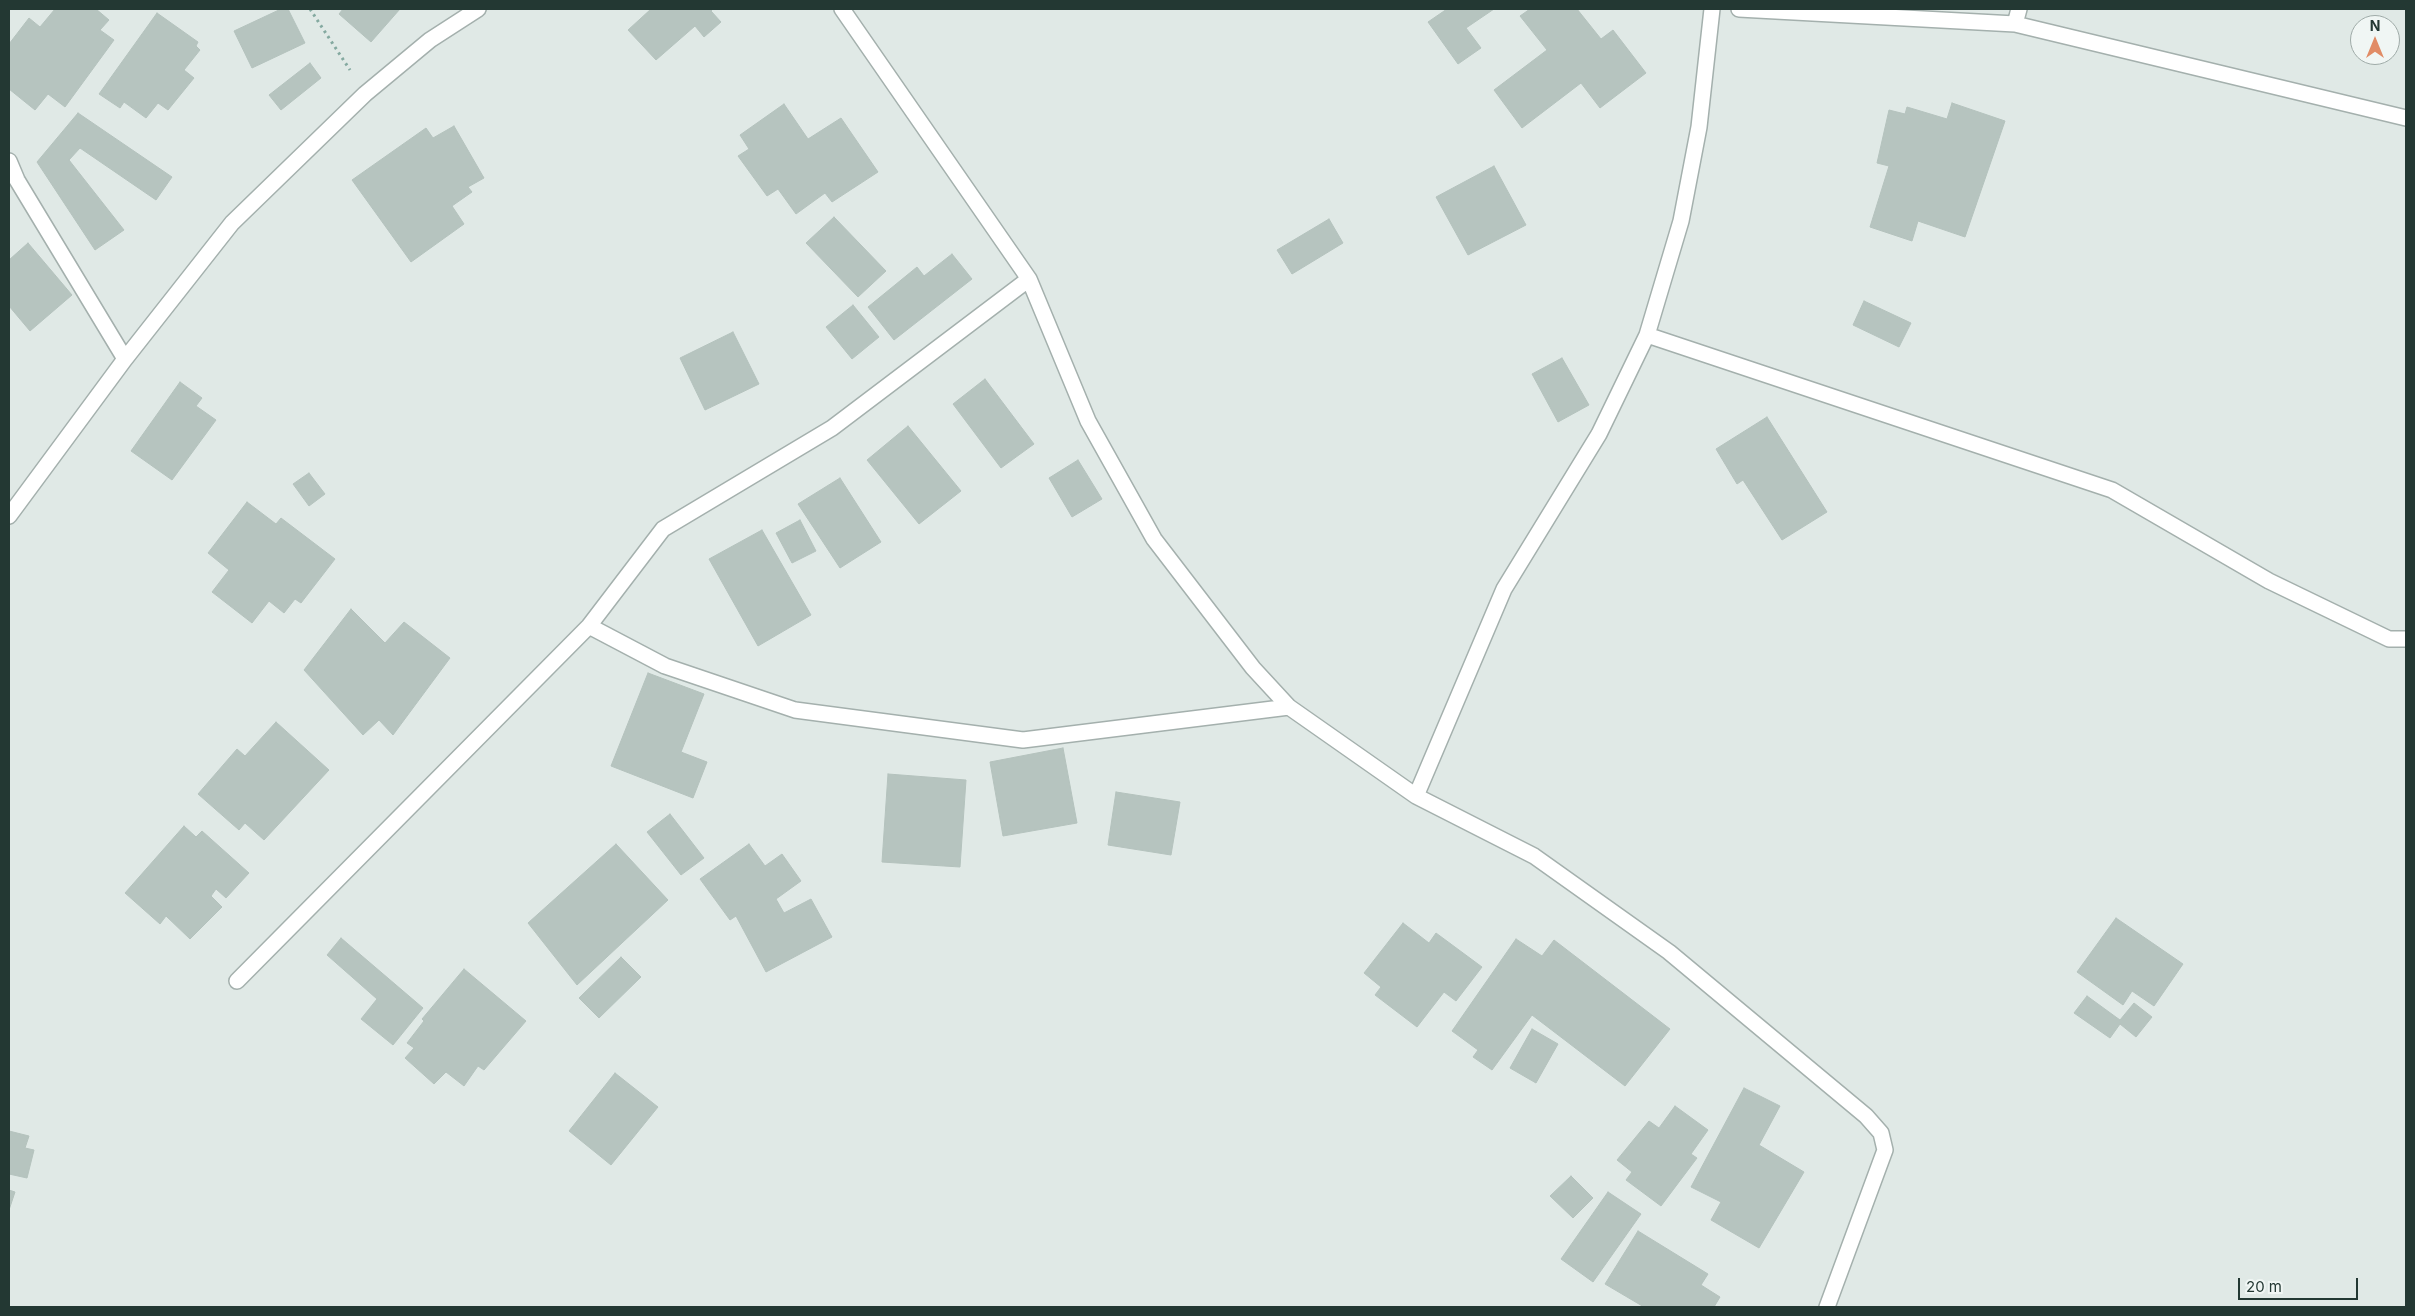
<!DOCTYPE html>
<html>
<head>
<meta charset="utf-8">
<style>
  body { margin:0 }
  #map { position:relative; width:2415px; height:1316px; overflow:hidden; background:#e0e9e6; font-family:Inter,sans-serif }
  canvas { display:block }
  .frame { position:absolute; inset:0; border:10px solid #233833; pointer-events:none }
  .north { position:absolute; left:2350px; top:15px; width:50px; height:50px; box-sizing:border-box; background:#f0f6f4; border:1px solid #9eaaa7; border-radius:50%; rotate:0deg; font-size:14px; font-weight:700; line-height:20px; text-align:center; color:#233833 }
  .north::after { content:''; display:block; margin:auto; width:18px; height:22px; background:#e18c66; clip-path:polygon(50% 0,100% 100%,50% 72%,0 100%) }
  .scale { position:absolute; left:2238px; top:1278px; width:120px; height:22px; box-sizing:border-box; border:2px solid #233833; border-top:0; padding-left:6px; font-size:15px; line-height:18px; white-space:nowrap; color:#233833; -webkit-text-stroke:4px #f0f6f4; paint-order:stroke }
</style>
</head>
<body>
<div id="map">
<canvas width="2415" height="1316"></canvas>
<div class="frame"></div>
<div class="north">N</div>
<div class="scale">20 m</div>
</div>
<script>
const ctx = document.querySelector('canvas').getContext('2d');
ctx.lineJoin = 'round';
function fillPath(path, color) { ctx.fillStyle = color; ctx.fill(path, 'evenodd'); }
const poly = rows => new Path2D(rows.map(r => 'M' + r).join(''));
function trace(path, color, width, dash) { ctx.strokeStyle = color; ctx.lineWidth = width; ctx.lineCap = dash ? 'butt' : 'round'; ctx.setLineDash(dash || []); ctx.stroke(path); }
const building = poly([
  [55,9,96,9,109,20,100,30,114,40,65,107,48,94,35,110,9,89,9,44,29,18,40,27,55,9],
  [281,9,288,9,305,43,252,68,234,31,281,9],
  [343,9,400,9,371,42,339,14,343,9],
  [651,9,713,9,711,11,721,22,704,37,695,26,656,60,628,30,651,9],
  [1447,9,1494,9,1466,28,1481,48,1458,64,1428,22,1447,9],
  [1530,9,1577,9,1601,39,1613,30,1646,73,1600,108,1581,83,1522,128,1494,90,1547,50,1520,16,1530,9],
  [157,13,198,42,196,46,200,50,184,70,194,78,168,110,158,103,146,118,124,102,120,108,99,94,157,13],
  [310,63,321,78,281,110,269,95,310,63],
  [1952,103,2005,121,1965,237,1918,221,1912,241,1870,227,1889,166,1877,163,1889,110,1905,114,1907,107,1947,119,1952,103],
  [784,104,808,139,841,118,878,172,832,202,825,193,796,214,778,189,767,196,738,156,749,149,740,135,784,104],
  [78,113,172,177,156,200,80,148,69,160,124,230,95,250,37,162,78,113],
  [454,126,484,178,468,187,472,192,452,206,464,224,411,262,352,180,426,128,433,138,454,126],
  [1494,166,1526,225,1468,255,1436,197,1494,166],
  [834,217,886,271,858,297,806,243,834,217],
  [1329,219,1343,243,1292,274,1277,250,1329,219],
  [28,243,72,295,30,331,9,306,9,260,28,243],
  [952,254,972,279,894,340,868,307,917,267,924,276,952,254],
  [1864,301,1911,323,1899,347,1853,325,1864,301],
  [853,305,879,337,852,359,826,327,853,305],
  [733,332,759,384,705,410,680,358,733,332],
  [1562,358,1589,405,1558,422,1532,374,1562,358],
  [985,379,1034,444,1001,468,953,404,985,379],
  [180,382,202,398,196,406,216,420,172,480,131,451,180,382],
  [1767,417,1827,512,1782,540,1743,480,1737,484,1716,449,1767,417],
  [908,426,961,491,919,524,867,460,908,426],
  [1078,460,1102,499,1072,517,1049,478,1078,460],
  [309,473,325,494,309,506,293,484,309,473],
  [840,478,881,542,840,568,798,504,840,478],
  [247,502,276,524,281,518,335,559,301,603,295,599,284,613,269,601,252,623,212,592,229,570,208,553,247,502],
  [800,520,816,551,792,563,776,533,800,520],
  [762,530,811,615,758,646,709,559,762,530],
  [351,609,385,643,404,622,450,658,393,735,379,720,363,735,304,670,351,609],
  [648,673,704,694,681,752,707,762,693,798,611,766,648,673],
  [276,722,329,770,264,840,245,823,239,830,198,794,237,749,245,756,276,722],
  [1063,748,1077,823,1003,836,990,762,1063,748],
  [888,774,966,780,960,867,882,862,888,774],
  [1116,792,1180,802,1171,855,1108,845,1116,792],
  [670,814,704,858,681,875,647,832,670,814],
  [184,826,196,837,202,831,249,873,226,898,216,889,211,896,222,907,190,939,166,916,160,924,125,893,184,826],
  [616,844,668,900,577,985,528,923,616,844],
  [749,844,765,866,782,854,801,881,776,899,784,913,811,899,832,937,766,972,736,916,730,920,700,879,749,844],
  [2116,918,2183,964,2154,1006,2132,991,2123,1005,2077,972,2116,918],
  [1403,923,1429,943,1436,933,1482,967,1456,1001,1444,992,1417,1027,1375,995,1381,987,1364,973,1403,923],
  [341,938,423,1008,393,1045,361,1019,377,999,327,955,341,938],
  [1516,939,1542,956,1554,940,1670,1029,1625,1086,1532,1015,1492,1070,1473,1057,1478,1050,1452,1031,1516,939],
  [621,957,641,977,599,1018,579,998,621,957],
  [464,969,526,1021,484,1070,478,1066,464,1086,446,1072,434,1084,405,1058,414,1048,407,1043,424,1021,422,1019,464,969],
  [2087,996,2120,1020,2134,1003,2152,1017,2136,1037,2120,1024,2110,1038,2074,1013,2087,996],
  [1532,1029,1558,1044,1536,1083,1510,1068,1532,1029],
  [615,1073,658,1107,611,1165,569,1131,615,1073],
  [1744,1088,1780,1106,1759,1145,1804,1172,1759,1248,1711,1220,1721,1202,1691,1187,1744,1088],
  [1675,1106,1708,1130,1691,1154,1697,1158,1661,1206,1626,1180,1632,1172,1617,1160,1649,1121,1659,1128,1675,1106],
  [9,1131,29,1136,25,1148,34,1150,27,1178,9,1174,9,1131],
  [1571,1176,1593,1198,1573,1218,1550,1196,1571,1176],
  [9,1190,15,1192,9,1210,9,1190],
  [1608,1192,1641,1214,1593,1282,1561,1259,1608,1192],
  [1638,1231,1708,1274,1701,1285,1720,1297,1714,1307,1644,1307,1605,1284,1638,1231]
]);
const path = poly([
  [310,9,350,70]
]);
const minor = poly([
  [842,9,1029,279,1088,421,1154,539,1253,668,1289,707,1416,796,1534,856,1669,952,1866,1116,1881,1133,1885,1150,1827,1307],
  [1739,9,2015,24],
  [2019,9,2015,24,2406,118],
  [9,161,17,180,125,359],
  [1647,335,2112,490,2269,581,2389,639,2406,639],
  [9,516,125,359,232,223,365,94,430,40,478,9],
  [589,626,665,666,795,710,1023,740,1289,707],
  [1416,796,1504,589,1599,434,1647,335,1681,221,1699,127,1712,9],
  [237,981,589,626,663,529,832,428,1029,279]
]);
fillPath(building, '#b6c4bf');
trace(building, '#b4c2bd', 1);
trace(minor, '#a4b0ad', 18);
trace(path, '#84a9a0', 3, [2.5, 4]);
trace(minor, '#fff', 15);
</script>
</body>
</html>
